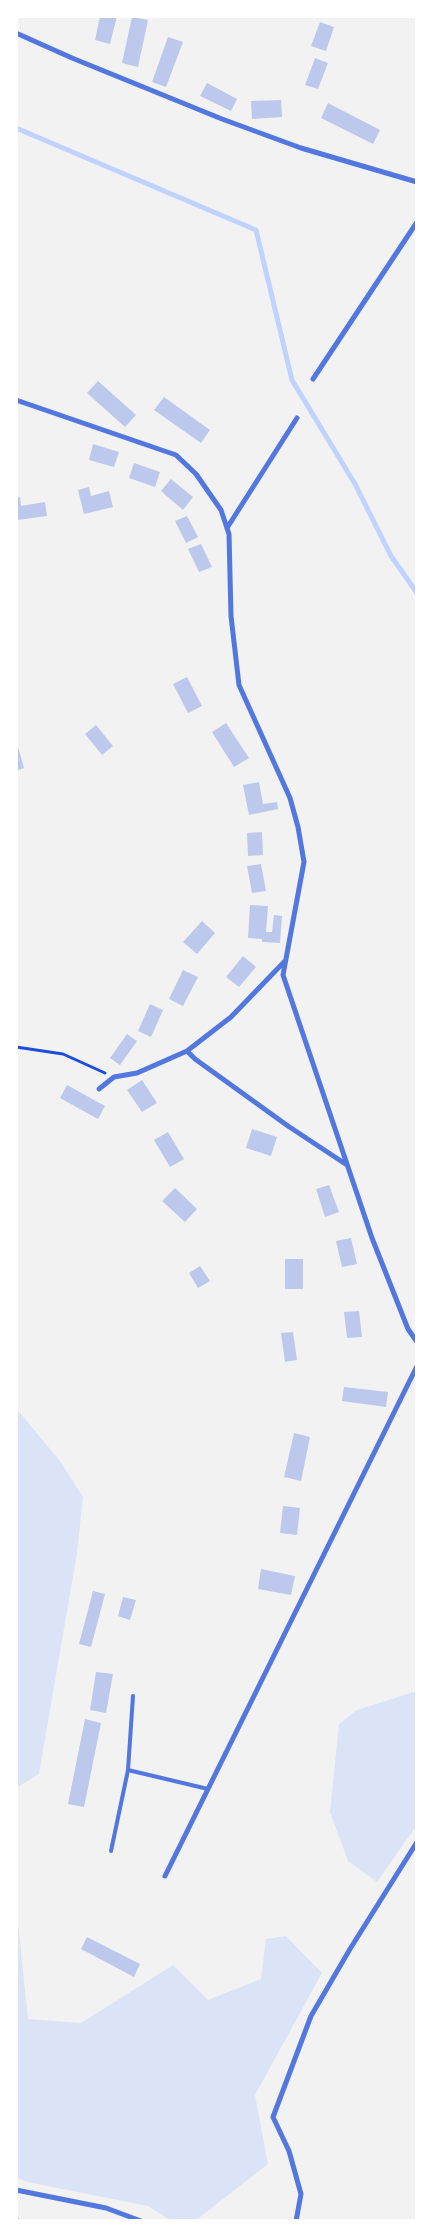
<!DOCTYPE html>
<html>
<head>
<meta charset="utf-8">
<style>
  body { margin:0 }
  #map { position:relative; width:433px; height:2237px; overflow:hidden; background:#f2f2f2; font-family:"Fira Sans",sans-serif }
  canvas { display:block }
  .frame { position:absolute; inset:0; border:18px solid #fff; pointer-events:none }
</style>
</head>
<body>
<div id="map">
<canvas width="433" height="2237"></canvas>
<div class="frame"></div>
</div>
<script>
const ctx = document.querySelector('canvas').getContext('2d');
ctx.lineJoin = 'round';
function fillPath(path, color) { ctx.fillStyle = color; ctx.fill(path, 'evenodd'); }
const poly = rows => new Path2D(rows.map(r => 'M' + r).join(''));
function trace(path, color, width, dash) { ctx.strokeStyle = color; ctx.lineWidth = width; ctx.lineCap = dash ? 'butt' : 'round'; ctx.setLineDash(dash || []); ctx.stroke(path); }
const green = poly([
  [16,1408,60,1461,83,1497,77,1553,39,1774,16,1788],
  [417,1691,417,1825,377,1882,348,1861,330,1812,339,1724,357,1710],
  [16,1904,28,2019,81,2023,173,1965,208,2000,261,1979,266,1939,286,1936,322,1973,255,2095,268,2164,195,2221,172,2221,148,2206,27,2182,16,2178]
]);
const stream = poly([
  [16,128,256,230,292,380,355,484,391,556,417,593]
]);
const building = poly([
  [100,16,117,16,110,44,95,40],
  [132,17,148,20,138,67,122,63],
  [320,22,334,27,326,51,311,46],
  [168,37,183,42,166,87,152,82],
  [315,58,328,63,318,89,305,85],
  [207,83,237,99,231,111,200,96],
  [281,100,282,117,252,119,251,101],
  [328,103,380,130,373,144,321,118],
  [98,381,136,415,125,427,87,393],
  [164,397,210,430,201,443,154,410],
  [93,444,119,452,114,467,89,460],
  [134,463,160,472,155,487,129,478],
  [171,479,193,497,183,510,161,491],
  [89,487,91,496,109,491,113,507,84,514,78,490],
  [20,497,21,506,45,502,47,516,17,520,16,498],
  [187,516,198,537,186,543,175,521],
  [201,544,212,567,199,572,188,549],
  [187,677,202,706,188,713,173,684],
  [226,723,249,758,234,767,212,732],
  [96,725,113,746,102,755,85,734],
  [18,747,24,768,16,771,16,748],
  [259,782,263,804,277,802,278,809,249,815,243,785],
  [262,832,263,855,248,856,247,833],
  [261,864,266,891,252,893,247,866],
  [250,905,268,906,266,932,272,932,274,915,282,916,280,943,262,942,262,939,248,938],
  [202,921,215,933,197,954,183,942],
  [243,956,256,967,239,987,226,977],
  [183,970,198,977,183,1006,169,999],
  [150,1004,163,1010,151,1037,138,1031],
  [127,1034,137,1041,120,1065,110,1058],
  [142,1080,157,1103,142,1112,127,1090],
  [67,1085,105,1106,98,1119,60,1098],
  [252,1129,277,1137,271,1156,246,1148],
  [168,1132,184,1159,170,1167,154,1140],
  [329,1185,339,1212,325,1217,316,1189],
  [175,1188,197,1209,185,1222,162,1201],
  [351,1238,357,1264,342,1267,336,1241],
  [285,1259,303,1259,303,1289,285,1289],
  [200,1266,210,1281,198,1288,189,1273],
  [359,1311,362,1337,347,1338,344,1312],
  [293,1332,297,1360,285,1362,281,1333],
  [344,1387,388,1392,386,1407,342,1401],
  [294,1433,310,1437,301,1481,284,1477],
  [283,1506,300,1508,297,1535,280,1533],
  [261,1569,295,1576,291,1595,258,1589],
  [93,1591,105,1594,91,1647,79,1644],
  [123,1597,136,1600,130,1620,118,1616],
  [96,1672,113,1674,106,1713,90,1710],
  [85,1719,101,1723,84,1807,68,1804],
  [87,1937,140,1964,134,1977,81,1949]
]);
const path = poly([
  [16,1047,63,1054,105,1073]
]);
const service = poly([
  [128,1770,133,1696],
  [111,1851,128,1770,208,1789]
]);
const minor = poly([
  [16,33,72,58,222,119,301,148,417,182],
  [313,379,417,222],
  [16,400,176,455,196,474,221,510,229,534,231,616,239,685,290,798,298,827,304,862,283,975,372,1238,408,1329,417,1342],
  [227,528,297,418],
  [187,1051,195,1059,288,1126,347,1165],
  [99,1089,114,1077,137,1073,187,1051,231,1017,285,961],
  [165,1876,417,1366],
  [16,2190,106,2208,141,2221],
  [16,2219,17,2221],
  [296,2221,301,2194,289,2151,273,2117,311,2016,350,1949,417,1842]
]);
fillPath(green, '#dbe4f7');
trace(stream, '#bfd3fe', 5);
fillPath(building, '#bdc9ec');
trace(path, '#1d4ed8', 3);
trace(service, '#5277de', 4);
trace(minor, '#5277de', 5);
</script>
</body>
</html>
